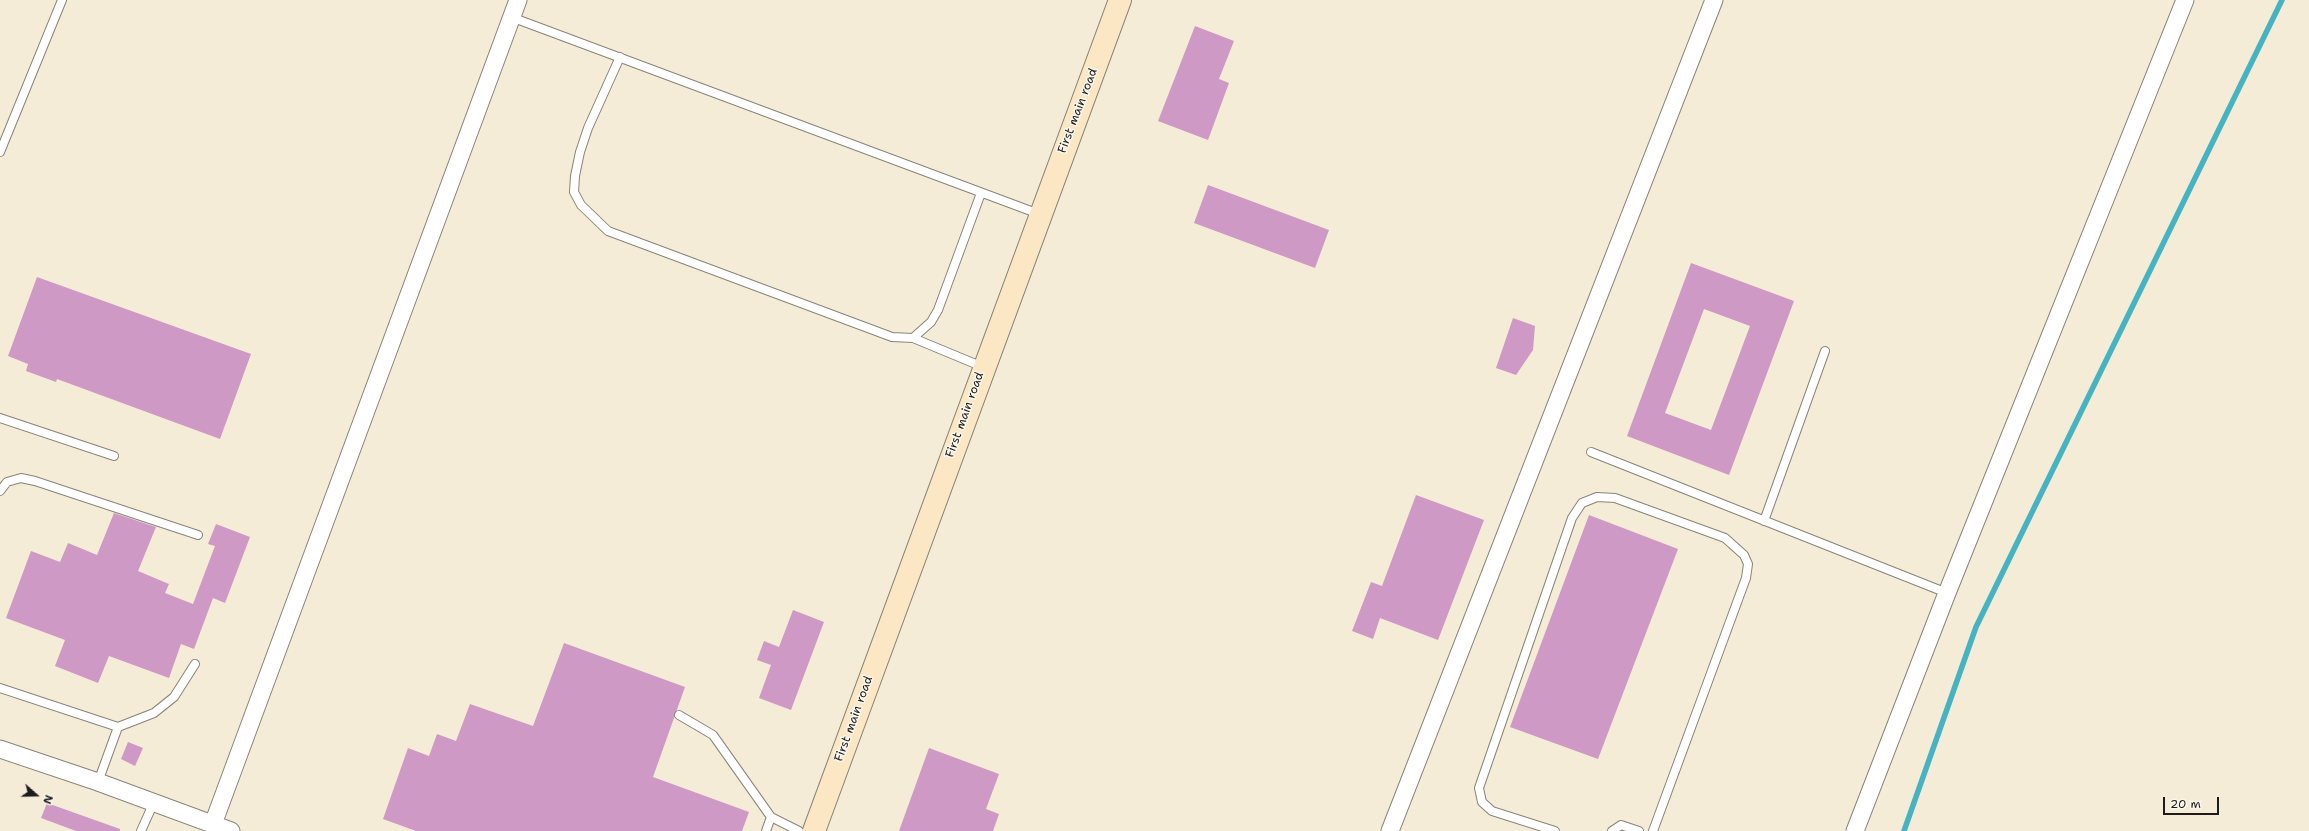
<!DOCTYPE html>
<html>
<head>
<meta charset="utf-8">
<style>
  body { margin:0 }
  #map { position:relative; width:2309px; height:831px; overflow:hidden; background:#f4ecd6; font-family:"Shantell Sans",sans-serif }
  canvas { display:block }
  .north { position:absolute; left:16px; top:775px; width:40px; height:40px; -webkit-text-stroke:3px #fbf7ec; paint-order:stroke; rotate:110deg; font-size:11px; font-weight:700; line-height:16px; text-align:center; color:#1c1c1c }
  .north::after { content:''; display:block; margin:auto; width:14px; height:18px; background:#1c1c1c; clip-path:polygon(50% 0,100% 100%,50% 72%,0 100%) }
  .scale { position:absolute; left:2163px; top:797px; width:56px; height:18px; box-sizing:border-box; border:2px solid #1c1c1c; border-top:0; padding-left:5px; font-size:12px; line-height:14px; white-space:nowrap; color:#1c1c1c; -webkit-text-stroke:3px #fbf7ec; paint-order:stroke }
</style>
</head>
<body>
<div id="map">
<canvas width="2309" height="831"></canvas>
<div class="north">N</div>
<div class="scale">20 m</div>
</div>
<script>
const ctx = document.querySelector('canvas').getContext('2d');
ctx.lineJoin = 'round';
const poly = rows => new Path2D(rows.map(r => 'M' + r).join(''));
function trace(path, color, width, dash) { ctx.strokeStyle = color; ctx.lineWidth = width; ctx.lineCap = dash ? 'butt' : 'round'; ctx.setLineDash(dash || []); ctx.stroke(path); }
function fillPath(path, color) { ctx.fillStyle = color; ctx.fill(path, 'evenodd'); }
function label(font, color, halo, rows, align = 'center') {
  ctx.font = font + ' "Shantell Sans",sans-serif'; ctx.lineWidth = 3; ctx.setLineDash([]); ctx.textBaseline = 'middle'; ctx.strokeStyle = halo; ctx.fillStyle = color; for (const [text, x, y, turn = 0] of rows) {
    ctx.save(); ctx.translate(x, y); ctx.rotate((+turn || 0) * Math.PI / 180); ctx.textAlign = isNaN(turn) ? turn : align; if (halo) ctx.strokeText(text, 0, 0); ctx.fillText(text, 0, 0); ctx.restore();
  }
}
const stream = poly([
  [1904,831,1976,627,2282,0]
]);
const building = poly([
  [1195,26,1234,41,1219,79,1229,83,1208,140,1158,121],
  [1208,185,1329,230,1315,268,1194,223],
  [1691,263,1794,301,1729,475,1627,436],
  [1704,309,1750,326,1711,430,1665,413],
  [37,277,251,354,220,439,57,379,56,382,26,371,28,364,8,356],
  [1513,318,1535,326,1533,350,1516,375,1496,368],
  [1416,495,1484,520,1438,640,1380,618,1373,639,1352,631,1371,582,1382,586],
  [114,513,156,527,138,571,169,584,165,593,193,604,215,546,208,544,216,524,250,537,225,603,213,598,194,649,181,644,169,678,109,656,98,683,55,666,65,640,6,618,31,551,60,562,68,543,97,555],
  [1589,515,1678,549,1598,759,1510,727],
  [793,610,824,622,791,710,759,698,771,665,757,660,764,641,779,647],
  [564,643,685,687,653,777,749,812,742,831,416,831,383,819,408,748,429,756,437,734,456,741,470,704,533,726],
  [128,742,143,748,135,766,121,759],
  [929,748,999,774,986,809,999,814,993,831,899,831],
  [47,803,120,829,120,831,76,831,41,818]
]);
const lane = poly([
  [511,17,1039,214],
  [620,57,588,128,580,152,575,176,574,192,581,205,608,231,892,337,913,338,931,322,938,310,981,193],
  [0,152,62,0],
  [913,338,983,367],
  [0,418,114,456],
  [1591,452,1947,593],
  [0,491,7,482,21,478,35,481,198,535],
  [1764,521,1825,351],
  [0,688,118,727,98,782],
  [679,715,713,735,771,817,799,831],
  [118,727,154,713,174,697,195,664],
  [141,831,154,802],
  [766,831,771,817],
  [1555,831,1492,811,1482,802,1479,788,1572,518,1582,503,1597,497,1615,498,1725,538,1744,555,1748,564,1746,578,1653,831],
  [1612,831,1621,825,1639,831]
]);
const street = poly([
  [0,749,98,782,231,831],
  [213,824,518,0],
  [1390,831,1714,0],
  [1855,831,1947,593,2185,0]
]);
const secondary = poly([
  [814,831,1120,0]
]);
const streetNames = [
  ["First main road",1078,111,-69],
  ["First main road",965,415,-70],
  ["First main road",854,719,-70]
];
trace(stream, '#45b3c1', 5.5);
fillPath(building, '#ce99c5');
trace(lane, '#888479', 10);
trace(street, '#888479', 19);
trace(secondary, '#888479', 24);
trace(lane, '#fff', 8);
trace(street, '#fff', 17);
trace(secondary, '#fbe7c3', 22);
label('12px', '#1c1c1c', '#fbf7ec', streetNames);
</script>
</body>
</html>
